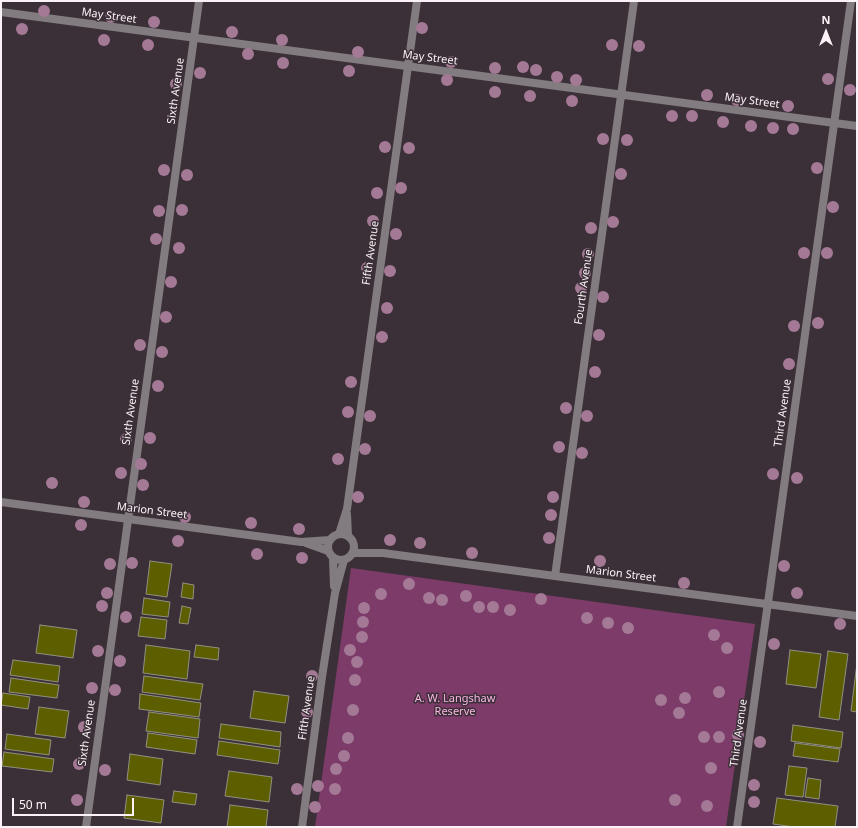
<!DOCTYPE html>
<html>
<head>
<meta charset="utf-8">
<style>
  body { margin:0 }
  #map { position:relative; width:858px; height:828px; overflow:hidden; background:#3c3038; font-family:"Noto Sans",sans-serif }
  canvas { display:block }
  .frame { position:absolute; inset:0; border:2px solid #fbf2f7; pointer-events:none }
  .north { position:absolute; left:806px; top:12px; width:40px; height:40px; -webkit-text-stroke:3px #3c3038; paint-order:stroke; rotate:0deg; font-size:11px; font-weight:700; line-height:16px; text-align:center; color:#fbf2f7 }
  .north::after { content:''; display:block; margin:auto; width:14px; height:18px; background:#fbf2f7; clip-path:polygon(50% 0,100% 100%,50% 72%,0 100%) }
  .scale { position:absolute; left:12px; top:798px; width:122px; height:18px; box-sizing:border-box; border:2px solid #fbf2f7; border-top:0; padding-left:5px; font-size:12px; line-height:14px; white-space:nowrap; color:#fbf2f7; -webkit-text-stroke:3px #3c3038; paint-order:stroke }
</style>
</head>
<body>
<div id="map">
<canvas width="858" height="828"></canvas>
<div class="frame"></div>
<div class="north">N</div>
<div class="scale">50 m</div>
</div>
<script>
const ctx = document.querySelector('canvas').getContext('2d');
ctx.lineJoin = 'round';
function fillPath(path, color) { ctx.fillStyle = color; ctx.fill(path, 'evenodd'); }
const poly = rows => new Path2D(rows.map(r => 'M' + r).join(''));
function trace(path, color, width, dash) { ctx.strokeStyle = color; ctx.lineWidth = width; ctx.lineCap = dash ? 'butt' : 'round'; ctx.setLineDash(dash || []); ctx.stroke(path); }
function label(font, color, halo, rows, align = 'center') {
  ctx.font = font + ' "Noto Sans",sans-serif'; ctx.lineWidth = 3; ctx.setLineDash([]); ctx.textBaseline = 'middle'; ctx.strokeStyle = halo; ctx.fillStyle = color; for (const [text, x, y, turn = 0] of rows) {
    ctx.save(); ctx.translate(x, y); ctx.rotate((+turn || 0) * Math.PI / 180); ctx.textAlign = isNaN(turn) ? turn : align; if (halo) ctx.strokeText(text, 0, 0); ctx.fillText(text, 0, 0); ctx.restore();
  }
}
const green = poly([
  [351,568,755,624,726,827,315,827]
]);
const building = poly([
  [150,561,172,564,167,597,146,594,150,561],
  [183,583,194,585,193,599,181,597,183,583],
  [144,598,170,602,168,617,142,614,144,598],
  [182,606,191,608,188,624,179,623,182,606],
  [141,617,167,620,165,639,138,636,141,617],
  [40,625,77,630,73,658,36,653,40,625],
  [146,645,190,651,187,679,143,673,146,645],
  [196,645,219,648,218,660,194,657,196,645],
  [790,650,821,654,816,688,786,684,790,650],
  [828,651,848,654,839,720,819,717,828,651],
  [13,660,60,666,58,682,10,675,13,660],
  [857,663,857,712,851,711,857,663],
  [144,676,203,684,200,700,142,692,144,676],
  [11,678,59,685,57,698,9,692,11,678],
  [254,691,289,696,285,723,250,718,254,691],
  [3,693,30,697,28,709,1,705,3,693],
  [140,694,201,703,199,717,139,709,140,694],
  [39,707,69,711,65,738,35,734,39,707],
  [149,712,200,719,198,738,146,731,149,712],
  [221,724,281,732,280,747,219,738,221,724],
  [793,725,843,732,841,748,791,741,793,725],
  [148,733,197,740,195,754,146,747,148,733],
  [7,734,51,740,49,755,5,749,7,734],
  [219,741,280,750,278,764,217,755,219,741],
  [795,743,840,749,838,762,793,756,795,743],
  [4,752,54,759,52,772,2,766,4,752],
  [130,754,163,759,160,785,127,780,130,754],
  [789,766,807,768,803,797,785,795,789,766],
  [229,771,272,777,269,802,225,796,229,771],
  [808,778,821,780,819,799,805,797,808,778],
  [174,791,197,794,195,805,172,802,174,791],
  [127,795,164,800,161,823,124,818,127,795],
  [777,798,838,806,835,827,794,827,773,824,777,798],
  [230,805,268,810,266,827,227,827,230,805]
]);
const minor = poly([
  [1,12,857,126],
  [1,502,301,542,330,540],
  [347,514,348,536],
  '328 547a13 13 0 1 1 26 0a13 13 0 1 1-26 0Z',
  [339,534,347,509,417,1],
  [306,543,328,551],
  [354,553,383,553,555,576,857,616],
  [333,558,334,586],
  [555,576,634,1],
  [86,827,199,1],
  [302,827,322,677,335,593,344,560],
  [737,827,851,1]
]);
const trees = [
  [44,11],
  [111,17],
  [154,22],
  [422,28],
  [22,29],
  [232,32],
  [104,40],
  [282,40],
  [148,45],
  [612,45],
  [639,46],
  [358,52],
  [248,54],
  [451,62],
  [283,63],
  [523,67],
  [495,68],
  [536,70],
  [349,71],
  [200,73],
  [557,77],
  [828,79],
  [447,80],
  [576,80],
  [176,84],
  [850,90],
  [495,92],
  [707,95],
  [530,96],
  [737,100],
  [572,101],
  [788,106],
  [672,116],
  [692,116],
  [723,122],
  [751,126],
  [773,128],
  [793,129],
  [603,139],
  [627,140],
  [385,147],
  [409,148],
  [817,168],
  [164,170],
  [621,174],
  [187,175],
  [401,188],
  [377,193],
  [833,207],
  [182,210],
  [159,211],
  [373,221],
  [613,222],
  [591,228],
  [396,234],
  [156,239],
  [179,248],
  [804,253],
  [827,253],
  [588,254],
  [367,268],
  [390,271],
  [585,273],
  [171,282],
  [581,288],
  [603,297],
  [387,308],
  [166,317],
  [818,323],
  [794,326],
  [599,335],
  [382,337],
  [140,345],
  [162,352],
  [789,364],
  [595,372],
  [351,382],
  [158,386],
  [566,408],
  [348,412],
  [370,416],
  [587,416],
  [150,438],
  [126,439],
  [559,447],
  [365,449],
  [582,453],
  [338,459],
  [141,464],
  [121,473],
  [773,474],
  [797,478],
  [52,483],
  [143,485],
  [358,497],
  [553,497],
  [84,502],
  [551,515],
  [185,517],
  [251,523],
  [81,525],
  [299,529],
  [549,538],
  [390,540],
  [178,541],
  [420,543],
  [472,553],
  [257,554],
  [302,558],
  [600,561],
  [132,563],
  [110,564],
  [784,566],
  [684,583],
  [409,584],
  [107,593],
  [797,593],
  [381,594],
  [466,596],
  [429,598],
  [541,599],
  [442,600],
  [102,606],
  [479,607],
  [493,607],
  [364,608],
  [510,610],
  [126,617],
  [587,618],
  [363,622],
  [608,623],
  [840,624],
  [628,628],
  [714,635],
  [362,637],
  [774,644],
  [727,648],
  [350,650],
  [98,651],
  [120,661],
  [357,662],
  [312,676],
  [355,680],
  [92,688],
  [115,690],
  [719,692],
  [685,698],
  [661,700],
  [353,710],
  [307,712],
  [679,713],
  [84,727],
  [738,735],
  [704,737],
  [719,737],
  [348,738],
  [760,742],
  [344,756],
  [79,764],
  [711,768],
  [336,769],
  [105,770],
  [754,785],
  [318,786],
  [297,789],
  [335,789],
  [77,800],
  [675,800],
  [754,802],
  [707,806],
  [315,807]
];
const streetNames = [
  ["May Street",109,16,8],
  ["May Street",430,58,7],
  ["Sixth Avenue",176,91,-82],
  ["May Street",752,101,8],
  ["Fifth Avenue",371,253,-82],
  ["Fourth Avenue",584,287,-82],
  ["Sixth Avenue",131,412,-82],
  ["Third Avenue",783,413,-82],
  ["Marion Street",152,511,7],
  ["Marion Street",621,574,7],
  ["Fifth Avenue",307,708,-82],
  ["Sixth Avenue",87,733,-82],
  ["Third Avenue",739,733,-82]
];
const parkNames = [
  ["A. W. Langshaw",455,699],
  ["Reserve",455,712]
];
fillPath(green, '#7d3b69');
fillPath(building, '#5d5e00');
trace(building, '#909181', 1);
trace(minor, '#827b7f', 8);
ctx.fillStyle = '#a37995';
for (const [x, y] of trees) { ctx.beginPath(); ctx.arc(x, y, 6, 0, 2 * Math.PI); ctx.fill(); }
label('11px', '#fbf2f7', '#3c3038', streetNames);
label('11px', '#f8b5e1', '#3c3038', parkNames);
</script>
</body>
</html>
